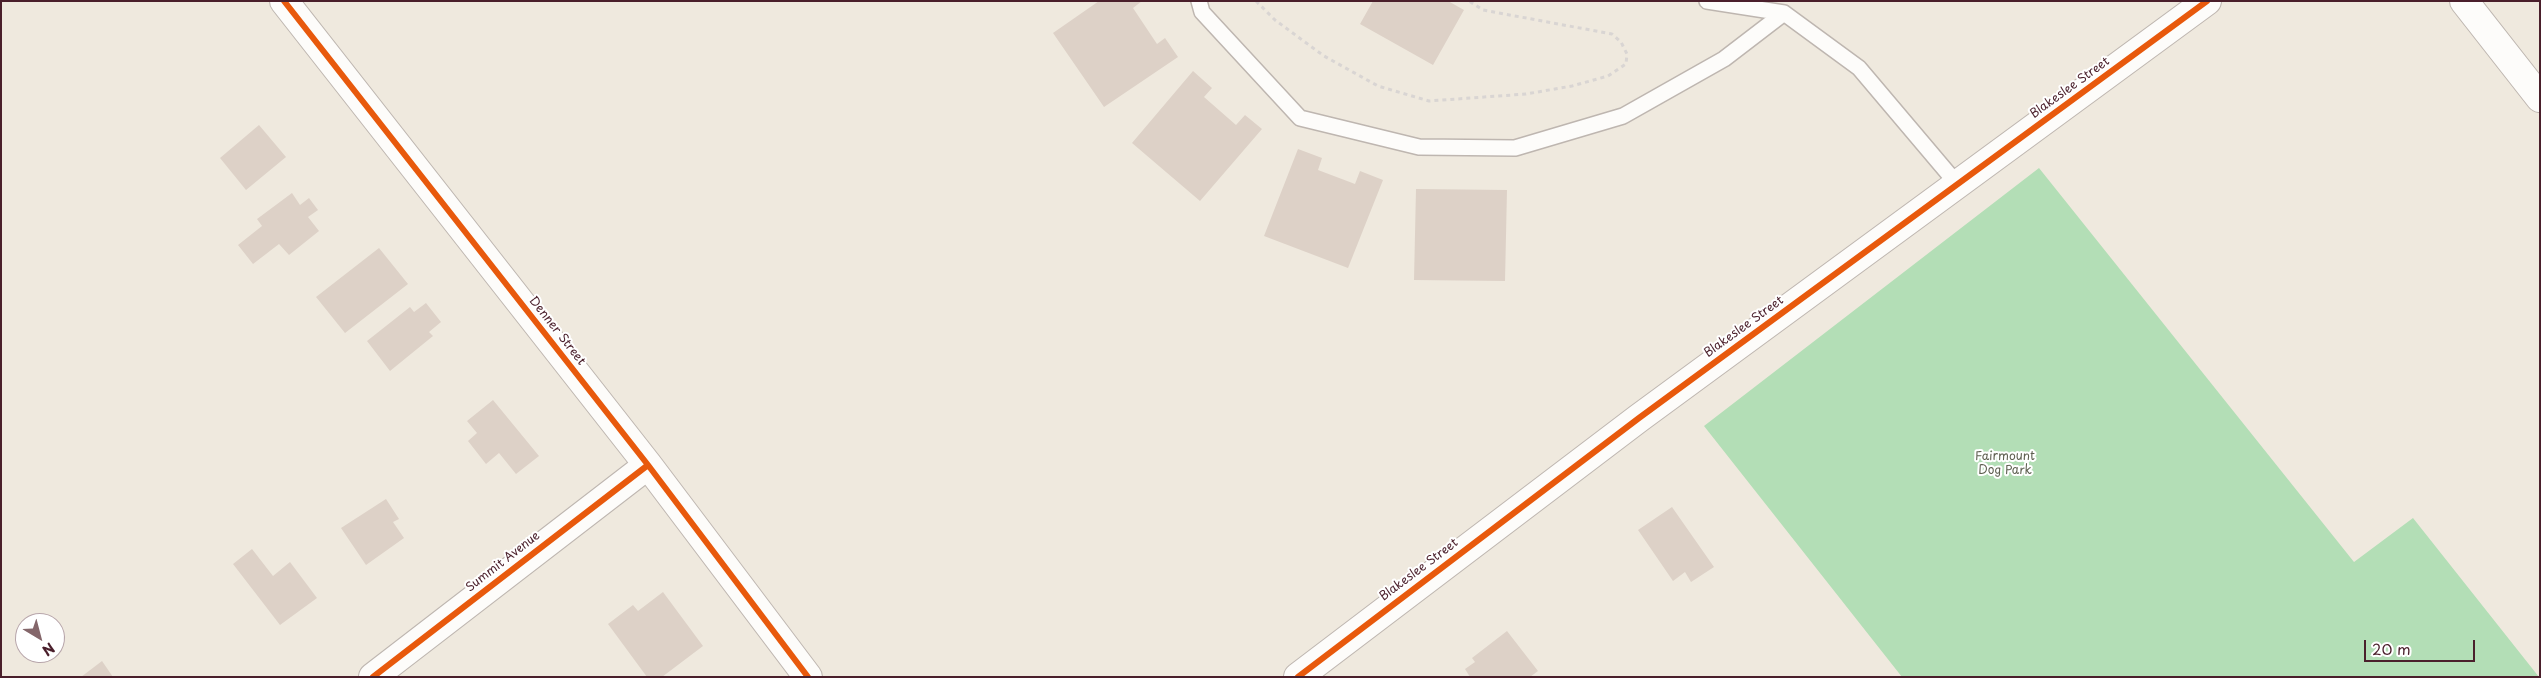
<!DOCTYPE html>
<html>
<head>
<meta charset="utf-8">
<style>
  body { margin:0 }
  #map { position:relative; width:2541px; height:678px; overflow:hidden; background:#efe9de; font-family:"Playpen Sans",sans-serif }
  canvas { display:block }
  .frame { position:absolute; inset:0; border:2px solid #4a1f2b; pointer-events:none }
  .north { position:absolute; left:15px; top:613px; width:50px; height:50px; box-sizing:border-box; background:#fff; border:1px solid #b7a5aa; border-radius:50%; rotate:143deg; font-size:14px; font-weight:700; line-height:20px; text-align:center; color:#4a1f2b }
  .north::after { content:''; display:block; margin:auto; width:18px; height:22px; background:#84666a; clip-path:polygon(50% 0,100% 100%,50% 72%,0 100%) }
  .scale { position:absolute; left:2364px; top:640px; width:111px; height:22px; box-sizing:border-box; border:2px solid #4a1f2b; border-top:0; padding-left:6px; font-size:15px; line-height:18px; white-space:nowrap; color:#4a1f2b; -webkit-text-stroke:4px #fff; paint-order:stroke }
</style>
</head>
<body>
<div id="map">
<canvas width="2541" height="678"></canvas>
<div class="frame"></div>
<div class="north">N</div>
<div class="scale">20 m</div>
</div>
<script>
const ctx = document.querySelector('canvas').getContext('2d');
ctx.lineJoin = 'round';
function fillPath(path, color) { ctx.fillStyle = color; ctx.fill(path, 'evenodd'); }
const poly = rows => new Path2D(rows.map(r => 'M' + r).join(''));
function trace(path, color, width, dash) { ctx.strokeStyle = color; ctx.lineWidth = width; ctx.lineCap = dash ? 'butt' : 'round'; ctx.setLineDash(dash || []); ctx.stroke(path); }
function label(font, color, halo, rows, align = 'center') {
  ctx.font = font + ' "Playpen Sans",sans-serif'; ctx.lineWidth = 4; ctx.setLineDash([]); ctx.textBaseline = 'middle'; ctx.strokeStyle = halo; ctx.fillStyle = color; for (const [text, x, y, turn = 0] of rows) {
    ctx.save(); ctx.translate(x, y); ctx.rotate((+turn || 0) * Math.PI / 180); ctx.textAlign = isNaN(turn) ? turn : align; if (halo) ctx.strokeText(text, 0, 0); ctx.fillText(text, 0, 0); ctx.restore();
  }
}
const green = poly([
  [2039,168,2354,562,2413,518,2539,677,1902,677,1704,426]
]);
const building = poly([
  [1099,1,1142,1,1133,8,1157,44,1165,38,1178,57,1104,107,1053,33],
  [1373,1,1448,1,1464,10,1433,65,1360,24],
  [1193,71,1212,88,1204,97,1236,125,1245,115,1262,129,1200,201,1132,143],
  [259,125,286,157,246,190,220,158],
  [1298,149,1322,158,1318,170,1355,184,1360,171,1383,180,1348,268,1264,236],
  [1416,189,1507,190,1505,281,1414,280],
  [292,193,300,205,309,198,318,210,308,217,319,231,289,255,279,244,253,264,238,245,262,226,257,219],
  [379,248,408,284,345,333,316,297],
  [426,303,441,322,429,332,433,336,390,371,367,341,410,307,414,312],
  [493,400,539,456,516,474,499,453,486,464,468,441,477,433,467,421],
  [386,499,399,519,393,522,404,538,366,565,341,528],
  [1672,507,1714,567,1691,582,1685,572,1673,581,1638,530],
  [252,549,273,576,290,562,317,598,280,625,233,564],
  [663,592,703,646,662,677,647,677,608,624,633,605,638,611],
  [1507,631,1538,671,1530,677,1470,677,1465,669,1475,662,1472,658],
  [102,661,113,677,81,677]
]);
const path = poly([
  [1256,1,1275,20,1324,56,1378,86,1429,101,1526,94,1572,86,1608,76,1626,64,1627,54,1621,42,1612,34,1483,10,1469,1]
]);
const service = poly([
  [1199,1,1202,12,1300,118,1419,147,1515,148,1623,116,1724,59,1784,13],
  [1707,1,1784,13,1859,68,1958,185]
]);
const minor = poly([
  [284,1,648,465,808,677],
  [2464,1,2540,98],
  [373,677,648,465],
  [1298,677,1639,418,2207,1]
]);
const cycleway = poly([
  [284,1,648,465,808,677],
  [373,677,648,465],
  [1298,677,1639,418,2207,1]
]);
const streetNames = [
  ["Blakeslee Street",2070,88,-36],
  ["Blakeslee Street",1744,327,-36],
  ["Denner Street",557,331,52],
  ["Summit Avenue",503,562,-38],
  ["Blakeslee Street",1419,570,-37]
];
const parkNames = [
  ["Fairmount",2005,457],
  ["Dog Park",2005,471]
];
fillPath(green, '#b3deb6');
fillPath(building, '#ddd1c7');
trace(service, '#beb6b0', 18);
trace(minor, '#beb6b0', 30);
trace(path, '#d9d5d3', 3, [4, 4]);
trace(service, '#fdfcfa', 15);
trace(minor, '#fdfcfa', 28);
trace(cycleway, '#e8590c', 6);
label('12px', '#4a1f2b', '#fff', streetNames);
label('12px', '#5e5f50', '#fff', parkNames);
</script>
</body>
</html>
